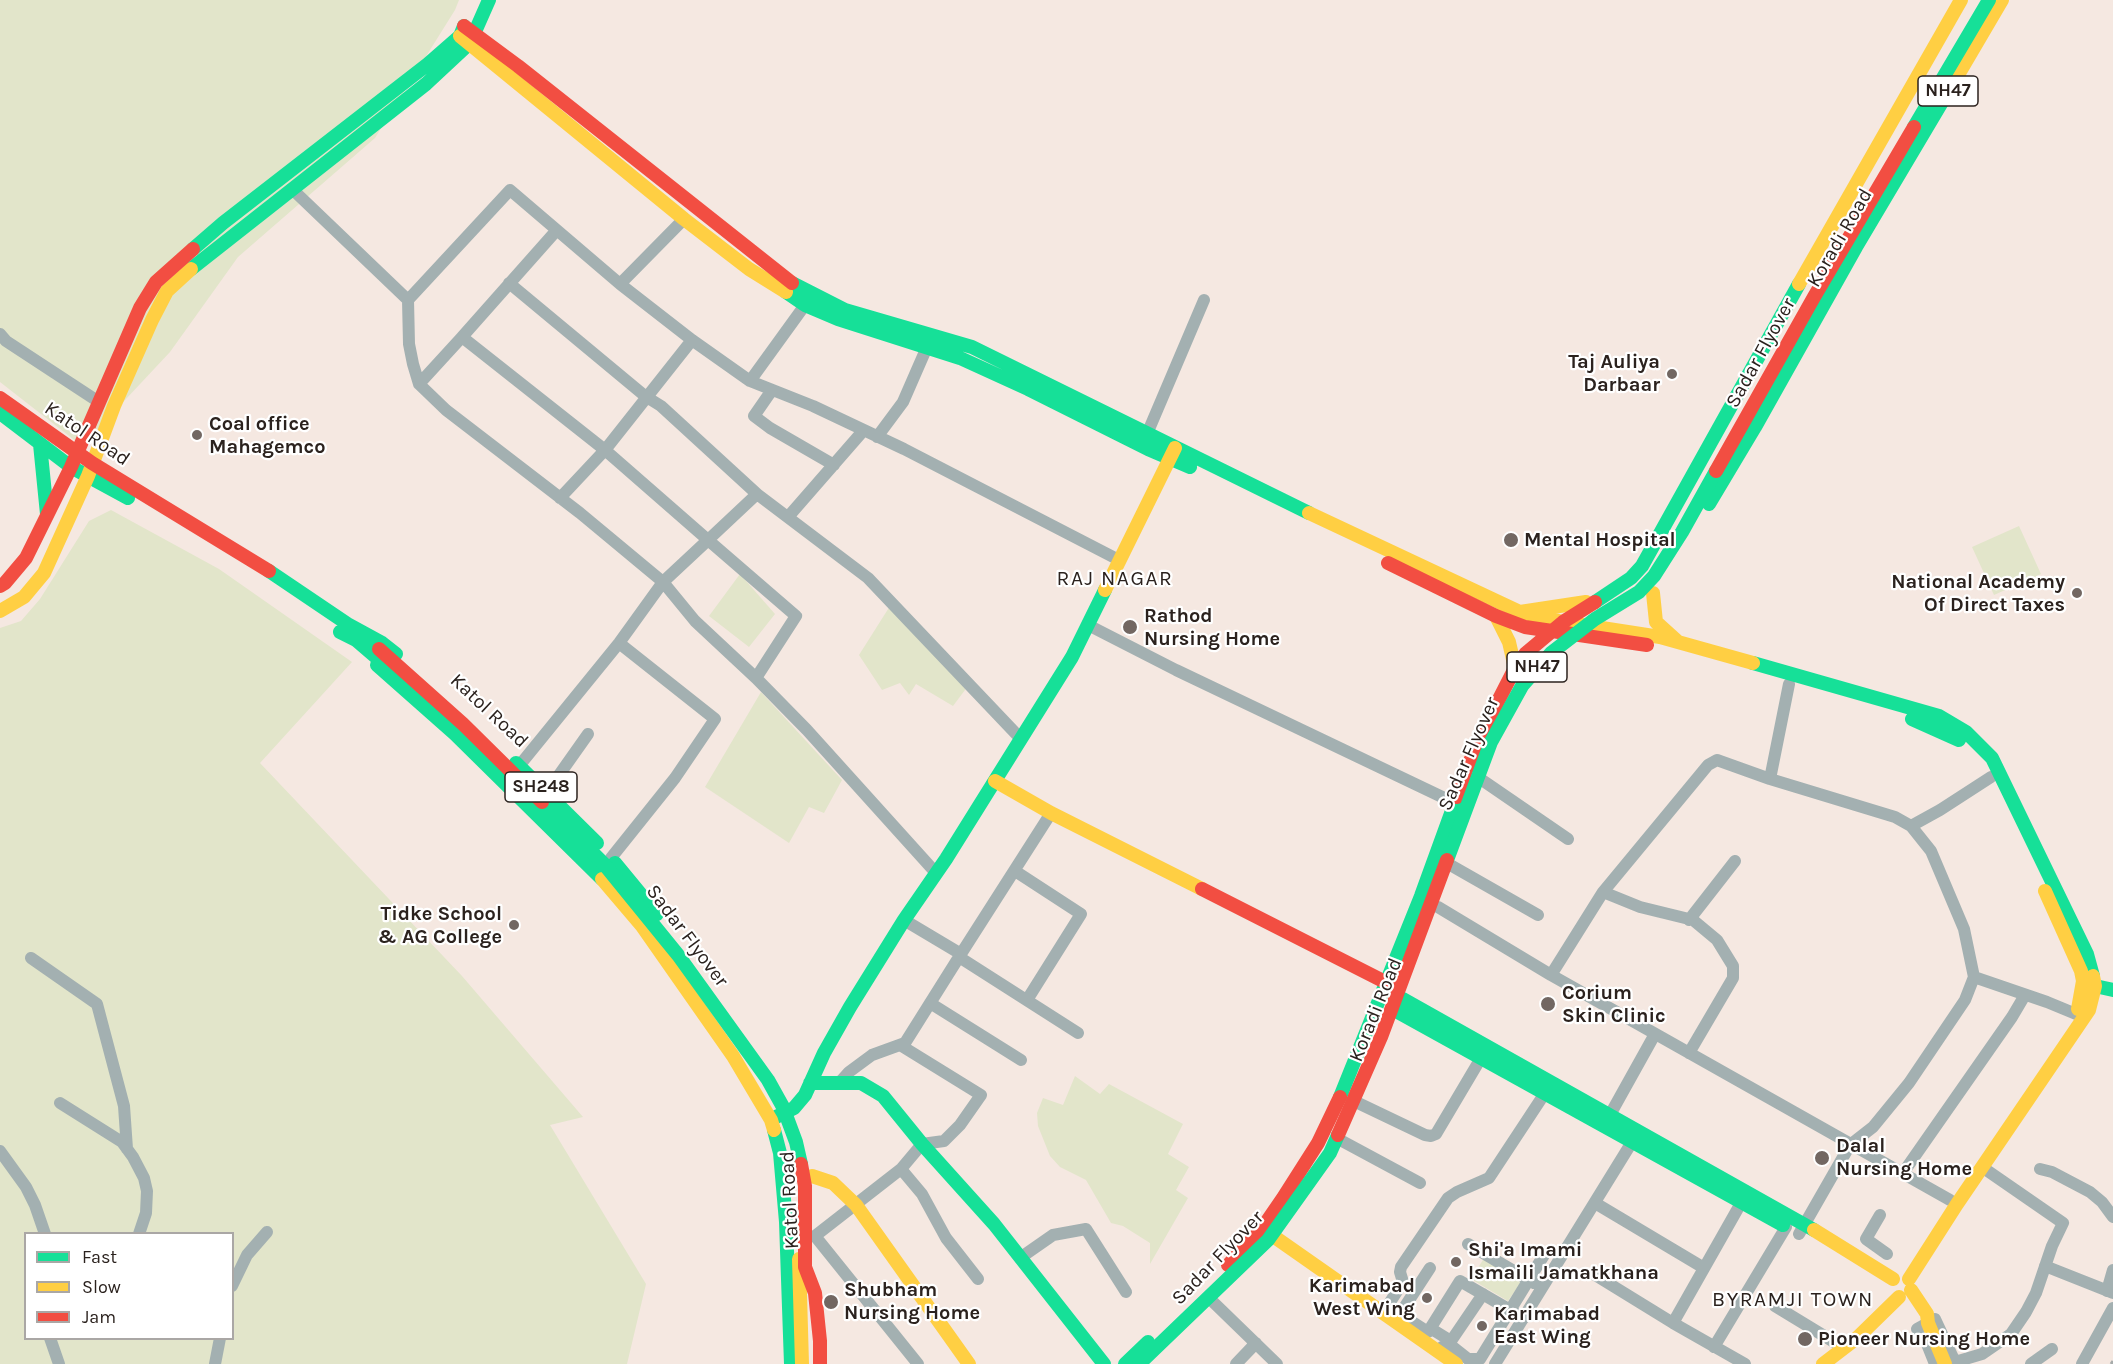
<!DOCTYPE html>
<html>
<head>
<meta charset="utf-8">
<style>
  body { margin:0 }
  #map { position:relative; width:2113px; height:1364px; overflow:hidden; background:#f5e8e1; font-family:Karla,sans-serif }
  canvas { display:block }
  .legend { position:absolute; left:24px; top:1232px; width:210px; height:108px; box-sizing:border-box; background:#fff; border:2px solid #aaa7a5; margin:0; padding:8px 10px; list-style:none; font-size:18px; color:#2b221e }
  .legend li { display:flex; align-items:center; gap:12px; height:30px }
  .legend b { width:30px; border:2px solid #aaa7a5 }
</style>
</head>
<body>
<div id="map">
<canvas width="2113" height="1364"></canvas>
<ul class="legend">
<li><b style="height:8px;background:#16e098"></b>Fast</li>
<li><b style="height:8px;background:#ffcf43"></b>Slow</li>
<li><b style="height:8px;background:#f24e42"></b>Jam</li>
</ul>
</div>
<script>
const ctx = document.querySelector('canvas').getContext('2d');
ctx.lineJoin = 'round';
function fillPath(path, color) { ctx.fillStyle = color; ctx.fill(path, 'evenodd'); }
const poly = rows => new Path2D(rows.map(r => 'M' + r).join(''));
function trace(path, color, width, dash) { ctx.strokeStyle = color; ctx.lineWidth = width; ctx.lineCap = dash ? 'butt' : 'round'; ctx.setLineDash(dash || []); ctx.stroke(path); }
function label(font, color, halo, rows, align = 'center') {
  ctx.font = font + ' Karla,sans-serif'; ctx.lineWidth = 4.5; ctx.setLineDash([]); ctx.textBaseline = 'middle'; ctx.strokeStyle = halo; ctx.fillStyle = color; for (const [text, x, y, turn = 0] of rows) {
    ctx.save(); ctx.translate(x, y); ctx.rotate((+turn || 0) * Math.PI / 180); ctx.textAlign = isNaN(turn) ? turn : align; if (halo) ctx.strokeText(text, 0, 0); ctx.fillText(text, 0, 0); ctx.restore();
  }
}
const green = poly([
  [0,0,459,0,455,10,375,138,238,257,170,352,82,446,0,382],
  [111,510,219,569,352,662,260,763,462,976,583,1117,550,1125,646,1284,627,1364,0,1364,0,628,21,621,40,599,89,521],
  [26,1234,232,1234,232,1338,26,1338],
  [2019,526,2041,574,1994,595,1972,547],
  [740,574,775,614,749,647,709,616],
  [890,606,968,686,953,706,916,684,909,695,900,683,882,690,859,655],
  [761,692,842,780,824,813,809,807,789,843,705,787],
  [1075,1076,1100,1094,1109,1084,1183,1124,1168,1154,1189,1167,1176,1190,1188,1198,1150,1264,1150,1243,1123,1226,1111,1223,1086,1180,1060,1167,1050,1156,1038,1126,1037,1113,1043,1098,1063,1105],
  [1486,1255,1523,1279,1508,1301,1471,1279]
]);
const street = poly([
  [292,189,408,300,409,344,413,364,419,384,446,410,580,513,663,582,695,621,756,678,807,730,936,873],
  [556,231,462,337,605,450,708,540,757,494,868,578,1021,739],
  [509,283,645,396,661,406,757,494],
  [620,284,684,219],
  [408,300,510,190,620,284,692,340,750,381,813,406,904,449,1119,560],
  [0,334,6,341,99,402],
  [750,381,805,305],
  [419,384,462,337],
  [772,390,754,416,770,428,834,465],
  [1147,434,1204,300],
  [877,437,903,402,927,347],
  [560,498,605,450,692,340],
  [788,517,863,431],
  [1088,625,1176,670,1459,805],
  [519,766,619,643,663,582,708,540,796,616,756,678],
  [1770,779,1789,684],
  [1482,780,1568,839],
  [547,792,588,734],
  [1051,813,959,957,1078,1033],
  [1911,826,1940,810,1991,777],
  [611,858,675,778,715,719,619,643],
  [1452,866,1538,915],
  [1015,871,1081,914,1027,1000],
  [1603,892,1640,907,1693,920,1717,940,1733,966,1733,978,1689,1053],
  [1438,907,1551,975,1950,1200],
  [904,920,961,954],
  [1689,920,1735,861],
  [31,958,97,1004,124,1106,127,1149],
  [1551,975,1603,892,1708,765,1717,760,1770,779,1895,817,1911,826,1931,851,1964,929,1974,977,1965,1000,1909,1083,1873,1127,1850,1145,1799,1234],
  [1974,977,2047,1002,2076,1014],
  [930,1003,1021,1060],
  [900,1045,981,1095,960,1125,944,1141,922,1144,901,1169,815,1236,918,1364],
  [835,1083,841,1081,849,1072,872,1055,905,1043,959,957],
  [60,1103,122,1142,133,1157,144,1178,147,1191,146,1213,139,1234],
  [1358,1103,1425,1135,1431,1136,1436,1134,1481,1058],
  [1606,1122,1655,1034],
  [1342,1141,1420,1183],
  [0,1151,26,1187,35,1205,45,1234],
  [901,1169,922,1194,946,1238,978,1279],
  [2040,1169,2052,1172,2090,1192,2102,1202,2113,1217],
  [1903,1173,2012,1017,2025,995],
  [1595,1203,1704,1268],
  [1741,1203,1673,1323,1745,1364],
  [1880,1215,1866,1239,1887,1254],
  [1468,1244,1534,1283],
  [1020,1258,1053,1235,1086,1229,1126,1292],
  [2045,1266,2113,1293],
  [1430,1268,1400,1314,1428,1332,1460,1281,1524,1318],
  [1595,1275,1673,1323],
  [232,1286,247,1255,267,1232],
  [2107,1291,2113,1270],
  [1211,1300,1277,1364],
  [1775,1306,1844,1348],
  [1383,1313,1403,1282,1400,1272,1401,1267,1448,1198,1457,1192,1489,1178,1545,1093],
  [1430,1328,1451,1341],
  [50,1338,59,1364],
  [1449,1344,1468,1359,1480,1359,1544,1255],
  [1442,1347,1449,1344,1483,1294],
  [1714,1347,1786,1227],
  [1955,1362,1982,1354,2011,1334,2026,1312,2036,1293,2052,1246,2063,1223,1982,1167],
  [215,1364,220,1338],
  [1236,1364,1256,1343],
  [1495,1364,1632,1142],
  [1935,1364,1927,1344,1917,1329,1935,1319,1956,1364],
  [2031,1364,2052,1349],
  [2082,1364,2113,1308]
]);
const fast = poly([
  [193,249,223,223,428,64,460,36,464,26],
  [191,269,426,84,470,43,489,0],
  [792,283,845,310,972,347,1309,513],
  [786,292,805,305,838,319,960,358,1028,389,1148,449,1190,467],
  [0,413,71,467,128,498],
  [40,444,47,514],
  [1709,504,1755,427,1856,247,1948,92],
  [269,571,349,625,382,643,396,654],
  [1595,602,1631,578,1642,566,1799,284],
  [340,632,356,640,391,670],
  [1753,663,1939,716,1966,732,1992,758,2087,954,2093,976],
  [377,665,455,734,602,879],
  [1912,719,1959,740],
  [516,763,597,843],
  [615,863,657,914],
  [2085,988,2095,986,2113,990],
  [1403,999,1814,1230],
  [1398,1012,1783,1225],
  [810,1083,861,1083,883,1096,922,1144,994,1224,1104,1364],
  [1340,1097,1421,896,1457,797],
  [776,1117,794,1108,805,1095,824,1053,850,1007,904,920,946,859,1072,657,1105,590],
  [774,1130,780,1153,786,1222,791,1364],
  [1125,1364,1148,1342]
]);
const slow = poly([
  [460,36,684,219,749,269,786,292],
  [1948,92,2002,0],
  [1799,284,1961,0],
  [1309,513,1520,612,1563,622,1660,637,1753,663],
  [1105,590,1175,448],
  [1653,593,1656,622,1677,641],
  [0,611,24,597,44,573,88,476,114,406,152,320,167,291,191,269],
  [1520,612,1586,602],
  [1496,616,1509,642,1515,668],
  [995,781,1051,813,1202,889],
  [602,879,642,926,733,1056,771,1120,774,1130],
  [2045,891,2081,971,2083,981,2078,1009],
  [812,1176,833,1183,856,1205,969,1364],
  [1814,1230,1893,1279],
  [1276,1238,1456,1364],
  [799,1259,802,1364],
  [1909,1279,1957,1204,2089,1010,2095,986,2093,976],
  [1911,1290,1927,1314,1928,1323,1945,1364],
  [1823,1364,1857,1338,1899,1297]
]);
const jam = poly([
  [464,26,518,66,792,283],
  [0,398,92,463,269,571],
  [1388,563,1496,616,1525,627,1647,645],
  [0,586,5,583,26,558,71,467,140,308,156,282,193,249],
  [1457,797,1466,770,1490,717,1515,668,1526,653,1563,622,1595,602],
  [1202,889,1397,988],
  [1228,1265,1261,1230,1283,1198,1318,1143,1340,1097]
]);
const rail = poly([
  [2111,1364,2113,1361]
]);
const fastBridge = poly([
  [1914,127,1989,0],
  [542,802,604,864,678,955,768,1080,783,1107,796,1142,801,1164],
  [1447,860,1491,742,1522,686,1551,653,1595,619,1639,592,1654,576,1682,532,1716,471],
  [1139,1364,1268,1240,1330,1153,1338,1135]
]);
const jamBridge = poly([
  [1716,471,1814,297,1914,127],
  [379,649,463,724,542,802],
  [1338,1135,1381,1037,1447,860],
  [801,1164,805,1186,805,1267,815,1293,820,1341,820,1364]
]);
const markers = [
  [1672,374,6,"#726762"],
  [197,435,6,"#726762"],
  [1511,540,8,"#726762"],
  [2077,593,6,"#726762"],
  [1130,627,8,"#726762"],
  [514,925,6,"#726762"],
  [1548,1004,8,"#726762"],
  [1822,1158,8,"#726762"],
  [1456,1262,6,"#726762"],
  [1427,1298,6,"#726762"],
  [831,1302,8,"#726762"],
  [1482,1326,6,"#726762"],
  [1805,1339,8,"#726762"]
];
const shields = [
  [1948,91,60],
  [1537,667,60],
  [541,787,72]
];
const shieldNames = [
  ["NH47",1948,91],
  ["NH47",1537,667],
  ["SH248",541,787]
];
const streetNames = [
  ["Koradi Road",1840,238,-60],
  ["Sadar Flyover",1761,353,-61],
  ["Katol Road",87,434,34],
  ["Katol Road",489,711,43],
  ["Sadar Flyover",1469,754,-66],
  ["Sadar Flyover",687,936,53],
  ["Koradi Road",1376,1010,-68],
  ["Katol Road",790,1200,-93],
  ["Sadar Flyover",1218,1258,-46]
];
const poiNames = [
  ["Taj Auliya",1660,362,"right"],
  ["Darbaar",1660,385,"right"],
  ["Coal office",209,424],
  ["Mahagemco",209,447],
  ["Mental Hospital",1524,540],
  ["National Academy",2065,582,"right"],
  ["Of Direct Taxes",2065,605,"right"],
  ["Rathod",1144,616],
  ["Nursing Home",1144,639],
  ["Tidke School",502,914,"right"],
  ["& AG College",502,937,"right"],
  ["Corium",1562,993],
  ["Skin Clinic",1562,1016],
  ["Dalal",1836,1146],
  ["Nursing Home",1836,1169],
  ["Shi'a Imami",1468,1250],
  ["Ismaili Jamatkhana",1468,1273],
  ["Karimabad",1415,1286,"right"],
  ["West Wing",1415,1309,"right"],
  ["Shubham",844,1290],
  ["Nursing Home",844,1313],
  ["Karimabad",1494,1314],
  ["East Wing",1494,1337],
  ["Pioneer Nursing Home",1818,1339]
];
const neighbourhoodNames = [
  ["RAJ NAGAR",1115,579],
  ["BYRAMJI TOWN",1793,1300]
];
fillPath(green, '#e2e5ca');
trace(street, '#a3b0b1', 12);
trace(fast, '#16e098', 14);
trace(slow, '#ffcf43', 14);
trace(jam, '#f24e42', 14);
trace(rail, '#a7acab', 3, [10, 10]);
trace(fastBridge, '#16e098', 14);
trace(jamBridge, '#f24e42', 14);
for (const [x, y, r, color] of markers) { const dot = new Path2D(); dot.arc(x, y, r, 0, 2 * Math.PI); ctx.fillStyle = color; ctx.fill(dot); trace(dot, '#fff', 2); }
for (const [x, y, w] of shields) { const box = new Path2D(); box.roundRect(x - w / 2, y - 15, w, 30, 4.5); ctx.fillStyle = '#fff'; ctx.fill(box); trace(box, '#2b221e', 1.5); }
label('bold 18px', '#2b221e', null, shieldNames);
label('20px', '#2b221e', '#fff', streetNames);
label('bold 20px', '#2b221e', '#fff', poiNames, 'left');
ctx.letterSpacing = '1.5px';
label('21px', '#2b221e', '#fff', neighbourhoodNames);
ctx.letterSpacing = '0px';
</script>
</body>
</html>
